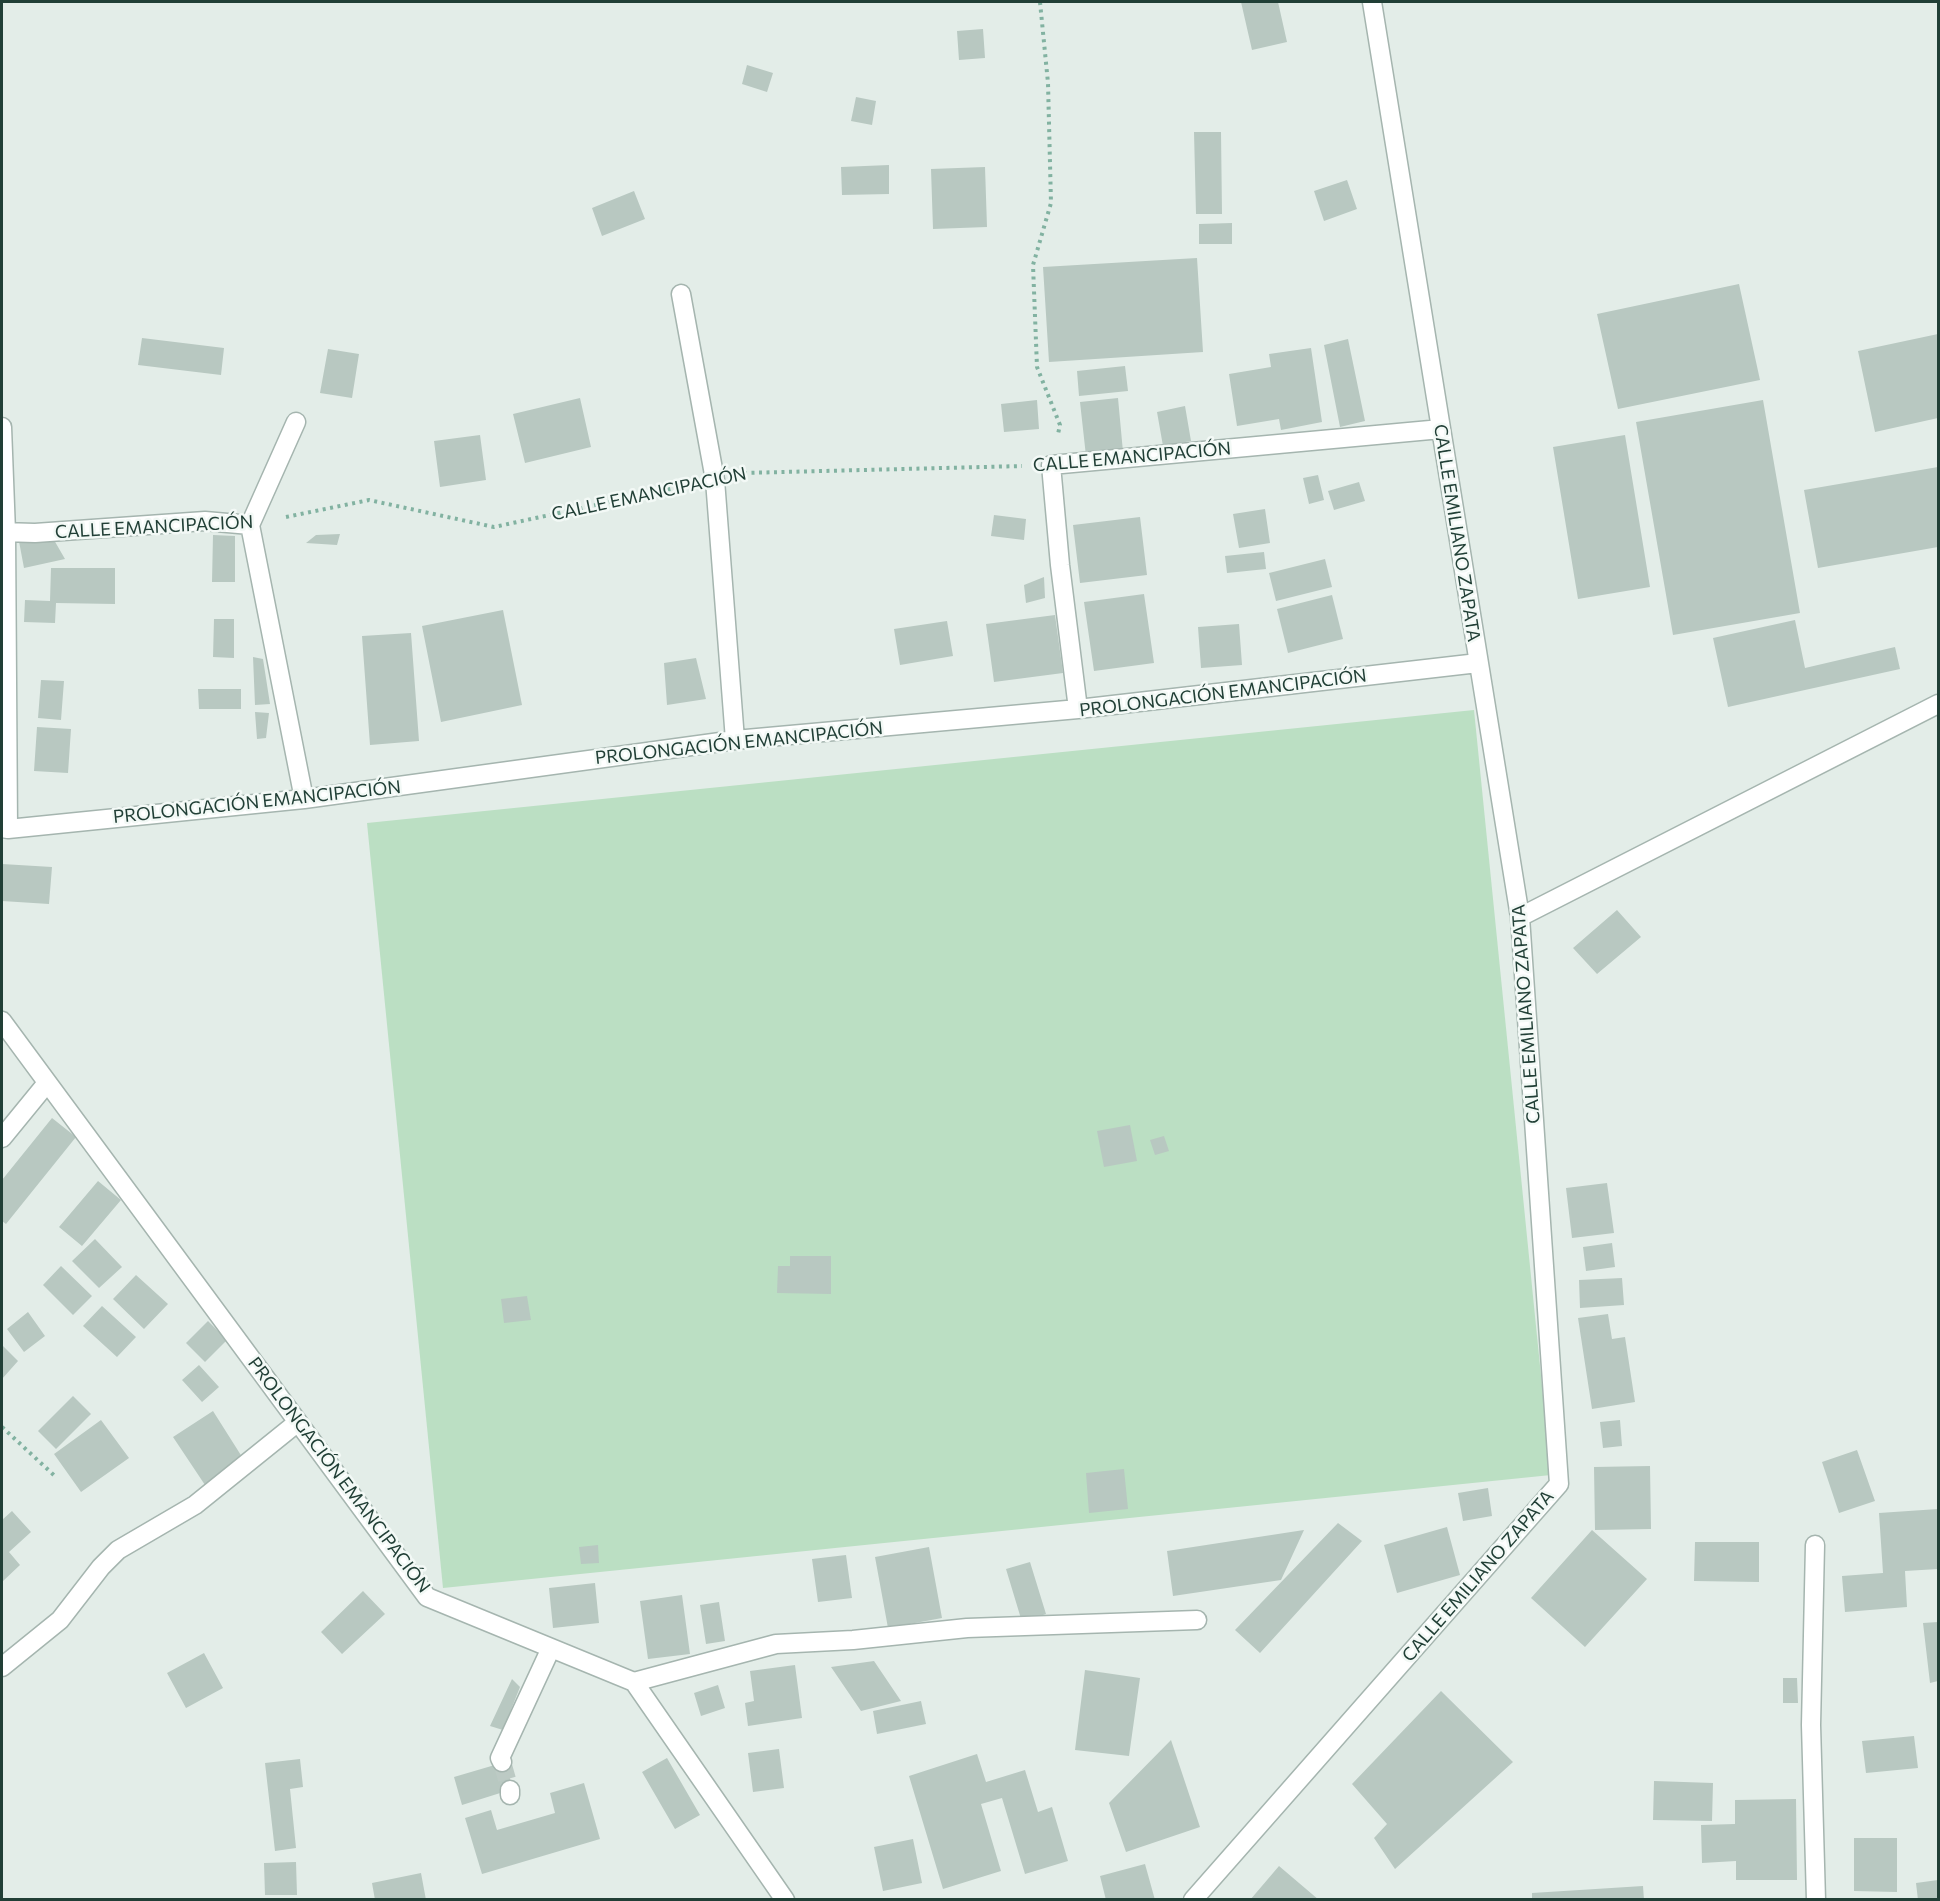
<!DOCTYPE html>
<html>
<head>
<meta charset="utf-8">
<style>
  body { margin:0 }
  #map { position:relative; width:1940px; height:1901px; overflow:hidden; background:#e3ede8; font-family:Commissioner,sans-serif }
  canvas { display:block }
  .frame { position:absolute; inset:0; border:3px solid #213f36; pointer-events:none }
</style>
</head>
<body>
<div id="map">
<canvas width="1940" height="1901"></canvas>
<div class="frame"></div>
</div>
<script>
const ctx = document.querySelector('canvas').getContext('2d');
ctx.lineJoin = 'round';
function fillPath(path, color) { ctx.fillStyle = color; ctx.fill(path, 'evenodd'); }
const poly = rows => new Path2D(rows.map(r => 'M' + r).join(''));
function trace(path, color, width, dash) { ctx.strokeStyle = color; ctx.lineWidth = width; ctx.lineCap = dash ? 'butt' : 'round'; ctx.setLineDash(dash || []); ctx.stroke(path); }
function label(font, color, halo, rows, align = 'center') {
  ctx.font = font + ' Commissioner,sans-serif'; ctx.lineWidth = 5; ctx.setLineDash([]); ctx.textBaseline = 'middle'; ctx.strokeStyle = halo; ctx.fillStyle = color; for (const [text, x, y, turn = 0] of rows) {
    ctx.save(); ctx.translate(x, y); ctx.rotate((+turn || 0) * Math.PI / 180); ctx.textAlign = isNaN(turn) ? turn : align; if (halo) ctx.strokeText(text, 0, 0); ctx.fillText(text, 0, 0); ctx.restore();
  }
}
const green = poly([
  [1474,710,1551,1475,443,1588,367,823]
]);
const building = poly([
  [1241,2,1278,2,1287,42,1252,50],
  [983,29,985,58,959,60,957,31],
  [747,65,773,73,767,92,742,84],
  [856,97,876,101,872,125,851,121],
  [1194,132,1221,132,1222,214,1196,214],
  [889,165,889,194,842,195,841,167],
  [985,167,987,227,933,229,931,169],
  [1347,180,1357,209,1324,221,1314,191],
  [634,191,645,219,602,236,592,208],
  [1232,223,1232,244,1199,244,1199,224],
  [1197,258,1203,352,1049,362,1043,267],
  [1739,284,1760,380,1618,409,1597,314],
  [1938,334,1938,418,1875,432,1858,351],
  [142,338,224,348,221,375,138,365],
  [1348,339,1365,421,1340,427,1324,345],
  [1311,348,1322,422,1281,430,1279,419,1237,426,1229,374,1271,367,1269,354],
  [328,349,359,354,352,398,320,393],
  [1125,366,1128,391,1079,396,1077,371],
  [580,398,591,447,525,463,513,414],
  [1118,398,1123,452,1086,456,1080,402],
  [1037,400,1039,429,1004,432,1001,404],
  [1763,400,1800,613,1673,635,1636,422],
  [1185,406,1191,441,1163,446,1157,412],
  [480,435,486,480,440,487,434,441],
  [1625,435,1650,587,1578,599,1553,447],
  [1938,467,1938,547,1818,568,1804,490],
  [1318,475,1324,500,1309,504,1303,478],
  [1359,482,1365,501,1334,510,1328,491],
  [1265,509,1270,543,1239,548,1233,514],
  [994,515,1026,519,1024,540,991,536],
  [1140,517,1147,575,1080,583,1073,525],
  [340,534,337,545,306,543,316,535],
  [213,535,235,536,235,582,212,582],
  [18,536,54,540,65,559,24,568],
  [1264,552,1266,569,1227,573,1225,556],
  [1325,559,1332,587,1276,601,1269,573],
  [51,568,115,568,115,604,56,603,55,623,24,622,25,600,50,601],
  [1044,577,1045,598,1026,603,1024,585],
  [1144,594,1154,663,1094,671,1084,602],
  [1332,595,1343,639,1288,653,1277,609],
  [503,610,522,705,441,722,422,626],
  [1055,615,1063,673,994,682,986,624],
  [214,619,234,619,234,658,213,657],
  [1795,620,1805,668,1895,647,1900,669,1728,707,1713,638],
  [947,621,953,656,900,665,894,629],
  [1239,624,1242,665,1201,668,1198,627],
  [411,633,419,741,370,745,362,636],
  [253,657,263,659,270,704,255,705],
  [696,658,706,699,667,705,664,663],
  [41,680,64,681,61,720,38,718],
  [198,689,241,689,241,709,199,709],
  [255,712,269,713,266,738,257,739],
  [37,727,71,729,68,773,34,771],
  [2,864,52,867,49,904,2,901],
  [1617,910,1641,937,1597,974,1573,948],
  [52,1118,76,1137,6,1224,2,1221,2,1180],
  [1130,1125,1137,1161,1104,1167,1097,1131],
  [1164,1136,1169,1151,1155,1155,1150,1140],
  [98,1181,121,1200,82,1246,59,1227],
  [1607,1183,1614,1233,1572,1238,1566,1188],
  [95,1239,122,1267,99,1288,72,1261],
  [1612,1243,1615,1267,1586,1271,1583,1247],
  [790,1256,831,1256,831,1294,777,1293,778,1266,790,1266],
  [61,1266,92,1296,73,1315,43,1285],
  [136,1275,168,1304,144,1329,113,1299],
  [1622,1278,1624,1305,1580,1308,1579,1280],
  [527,1296,531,1320,504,1323,501,1299],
  [102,1306,136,1337,117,1357,83,1326],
  [28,1312,45,1336,24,1352,7,1329],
  [1608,1314,1612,1339,1625,1337,1635,1402,1592,1409,1578,1318],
  [208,1321,227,1340,205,1362,186,1343],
  [2,1345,18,1361,2,1379],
  [199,1365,219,1387,202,1402,182,1380],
  [73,1396,91,1414,56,1449,38,1431],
  [213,1411,244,1460,205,1485,173,1437],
  [101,1420,129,1458,81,1492,54,1454],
  [1620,1420,1622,1446,1603,1448,1600,1422],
  [1857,1450,1875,1501,1839,1513,1822,1462],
  [1650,1466,1651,1529,1595,1530,1594,1467],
  [1124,1469,1128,1509,1089,1513,1086,1473],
  [1488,1488,1492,1516,1463,1521,1458,1493],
  [1938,1509,1938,1569,1905,1571,1907,1607,1845,1612,1842,1576,1883,1573,1879,1513],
  [12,1511,31,1532,9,1552,20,1565,2,1582,2,1520],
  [1338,1523,1362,1541,1260,1653,1235,1630],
  [1447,1527,1460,1575,1397,1593,1384,1545],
  [1304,1530,1281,1580,1173,1596,1167,1551],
  [1592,1530,1647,1579,1585,1647,1531,1598],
  [1695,1542,1759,1542,1759,1582,1694,1581],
  [598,1545,599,1563,581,1564,579,1547],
  [929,1547,942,1618,888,1628,875,1557],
  [846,1555,852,1598,818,1602,812,1559],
  [1030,1562,1046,1614,1022,1622,1006,1569],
  [595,1583,599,1623,553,1628,549,1588],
  [363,1591,385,1614,342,1654,321,1632],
  [682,1595,690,1654,648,1659,640,1601],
  [719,1602,725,1641,706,1644,700,1605],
  [1938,1622,1938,1681,1930,1683,1923,1623],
  [204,1653,223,1688,186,1708,167,1673],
  [874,1661,901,1701,861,1711,831,1667],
  [795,1665,802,1718,748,1726,745,1703,754,1701,750,1671],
  [1085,1670,1140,1678,1129,1756,1075,1750],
  [1783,1678,1797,1678,1798,1703,1783,1703],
  [512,1679,520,1687,503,1730,490,1726],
  [718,1685,725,1708,701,1716,694,1693],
  [1441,1691,1513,1762,1395,1869,1374,1838,1387,1824,1352,1784],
  [921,1701,926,1724,877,1734,873,1711],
  [1914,1736,1918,1768,1866,1773,1862,1741],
  [1171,1740,1200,1827,1126,1852,1109,1803],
  [779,1749,784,1788,753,1792,748,1753],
  [977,1754,986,1782,1025,1770,1038,1812,1052,1807,1068,1861,1025,1874,1002,1798,981,1804,1001,1871,943,1889,909,1776],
  [667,1758,700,1815,675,1829,642,1772],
  [300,1759,303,1787,290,1789,296,1848,275,1851,265,1763],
  [505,1762,513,1789,462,1805,454,1777],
  [1654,1781,1713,1783,1712,1821,1653,1820],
  [584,1783,600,1839,482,1874,465,1818,491,1810,497,1830,555,1813,550,1793],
  [1796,1799,1797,1880,1736,1880,1736,1861,1702,1863,1701,1825,1735,1824,1735,1800],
  [1854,1838,1897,1838,1897,1892,1854,1891],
  [913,1839,922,1883,883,1891,874,1847],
  [296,1862,297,1895,265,1895,264,1863],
  [1145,1864,1155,1900,1106,1900,1100,1876],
  [1279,1866,1319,1900,1250,1900],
  [421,1873,426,1900,375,1900,372,1883],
  [1938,1880,1938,1900,1918,1900,1916,1883],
  [1643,1886,1644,1900,1532,1900,1532,1893]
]);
const minorTunnel = poly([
  [502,1762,510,1790]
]);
const path = poly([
  [1040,2,1048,83,1051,203,1033,265,1037,367,1060,425,1058,434],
  [744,473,1022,466],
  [286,517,369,500,494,527,684,486],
  [2,1427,57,1478]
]);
const minor = poly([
  [681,294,715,480,735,740],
  [296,422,250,525,304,799],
  [2,427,6,532,8,829],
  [2,532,35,533,205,521,250,525],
  [1078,709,1060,565,1051,465,1441,429],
  [2,828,8,829,304,799,735,740,1078,709,1478,663],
  [1520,917,1938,704],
  [2,1021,427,1597,634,1682,785,1900],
  [2,1138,47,1083],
  [1815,1545,1811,1725,1816,1900],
  [2,1667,60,1620,101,1567,118,1550,195,1505,298,1422],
  [634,1682,776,1644,853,1640,967,1628,1197,1620],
  [502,1762,500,1758,551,1648],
  [510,1790,510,1795],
  [1193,1900,1559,1484,1520,917,1372,2]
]);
const streetNames = [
  ["CALLE EMANCIPACIÓN",1132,457,-5],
  ["CALLE EMANCIPACIÓN",649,494,-12],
  ["CALLE EMANCIPACIÓN",154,527,-3],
  ["CALLE EMILIANO ZAPATA",1457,533,81],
  ["PROLONGACIÓN EMANCIPACIÓN",1223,693,-7],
  ["PROLONGACIÓN EMANCIPACIÓN",739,743,-6],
  ["PROLONGACIÓN EMANCIPACIÓN",257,802,-6],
  ["CALLE EMILIANO ZAPATA",1526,1014,-94],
  ["PROLONGACIÓN EMANCIPACIÓN",339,1475,53],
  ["CALLE EMILIANO ZAPATA",1478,1576,-49]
];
fillPath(green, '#bbdfc3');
fillPath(building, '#b8c8c1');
trace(minorTunnel, '#bccac4', 18, [18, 9]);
trace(minor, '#a5b5af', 21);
trace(path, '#82b2a1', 4, [3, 4.5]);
trace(minor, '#fff', 18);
label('18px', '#213f36', '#f3f9f6', streetNames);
</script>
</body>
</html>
